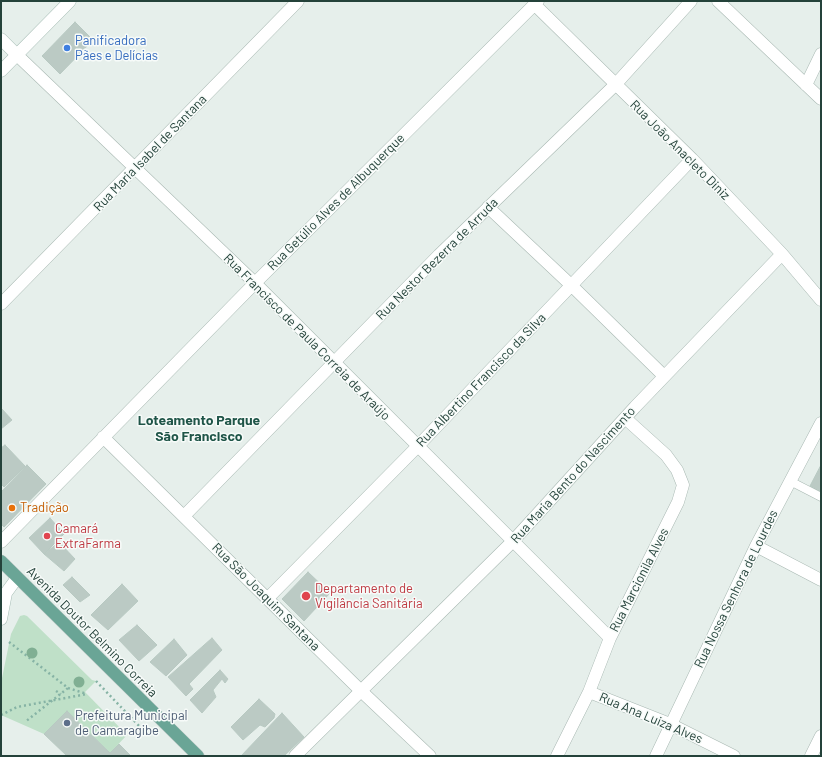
<!DOCTYPE html>
<html>
<head>
<meta charset="utf-8">
<style>
  body { margin:0 }
  #map { position:relative; width:822px; height:757px; overflow:hidden; background:#e6efeb; font-family:Barlow,sans-serif }
  canvas { display:block }
  .frame { position:absolute; inset:0; border:2px solid #24423a; pointer-events:none }
</style>
</head>
<body>
<div id="map">
<canvas width="822" height="757"></canvas>
<div class="frame"></div>
</div>
<script>
const ctx = document.querySelector('canvas').getContext('2d');
ctx.lineJoin = 'round';
function fillPath(path, color) { ctx.fillStyle = color; ctx.fill(path, 'evenodd'); }
const poly = rows => new Path2D(rows.map(r => 'M' + r).join(''));
function trace(path, color, width, dash) { ctx.strokeStyle = color; ctx.lineWidth = width; ctx.lineCap = dash ? 'butt' : 'round'; ctx.setLineDash(dash || []); ctx.stroke(path); }
function label(font, color, halo, rows, align = 'center') {
  ctx.font = font + ' Barlow,sans-serif'; ctx.lineWidth = 3; ctx.setLineDash([]); ctx.textBaseline = 'middle'; ctx.strokeStyle = halo; ctx.fillStyle = color; for (const [text, x, y, turn = 0] of rows) {
    ctx.save(); ctx.translate(x, y); ctx.rotate((+turn || 0) * Math.PI / 180); ctx.textAlign = isNaN(turn) ? turn : align; if (halo) ctx.strokeText(text, 0, 0); ctx.fillText(text, 0, 0); ctx.restore();
  }
}
const green = poly([
  [24,615,27,616,92,680,96,681,85,692,127,735,110,753,67,711,44,734,1,715,1,683,11,634,20,616]
]);
const building = poly([
  [75,22,93,40,60,74,42,56,75,22],
  [1,408,12,420,1,429,1,408],
  [5,445,25,466,4,487,1,484,1,448,5,445],
  [27,465,46,484,4,527,1,524,1,492,27,465],
  [821,465,821,492,810,486,821,465],
  [50,518,64,534,44,554,29,538,50,518],
  [59,542,75,559,64,571,44,554,59,542],
  [308,572,330,593,304,621,282,599,308,572],
  [72,577,90,595,80,602,63,585,72,577],
  [122,584,138,601,108,630,91,615,122,584],
  [137,625,157,645,139,661,119,640,137,625],
  [212,638,222,650,189,684,193,689,186,696,168,677,212,638],
  [174,639,187,655,166,676,150,662,174,639],
  [220,670,228,679,225,683,222,679,213,690,216,697,202,713,190,700,220,670],
  [259,699,275,714,274,718,265,727,260,725,243,740,231,727,259,699],
  [67,711,110,753,119,744,131,756,67,756,44,734,67,711],
  [282,713,304,737,284,756,241,756,282,713]
]);
const path = poly([
  [9,642,68,688,25,722],
  [96,681,142,729],
  [68,688,87,694],
  [56,691,61,694],
  [1,715,17,707,87,694]
]);
const lane = poly([
  [790,481,821,497]
]);
const street = poly([
  [718,1,821,99],
  [534,4,692,159,782,254,821,300],
  [17,55,255,283,610,638],
  [806,85,821,54],
  [488,207,572,286,664,376],
  [1,304,298,1],
  [103,437,360,690,430,756],
  [184,516,439,255,615,85,691,1],
  [1,542,255,283,538,1],
  [756,546,821,580],
  [268,598,417,447,692,159],
  [589,692,670,724,734,756],
  [295,756,512,542,635,407,782,254],
  [557,756,589,692,610,638,678,502,683,485,677,470,666,455,625,418],
  [656,756,756,546,821,423],
  [811,756,821,736]
]);
const secondary = poly([
  [1,39,17,55],
  [1,71,70,1],
  [1,619,6,593,17,578]
]);
const primary = poly([
  [1,561,198,756]
]);
const trees = [
  [32,653],
  [79,682]
];
const markers = [
  [67,48,4,"#3f7fe0"],
  [12,508,4,"#e8710a"],
  [47,536,4,"#e0444e"],
  [306,596,5,"#e0444e"],
  [67,723,4,"#5c6f8a"]
];
const shopNames = [
  ["Panificadora",75,41],
  ["Pães e Delícias",75,56]
];
const streetNames = [
  ["Rua João Anacleto Diniz",680,150,45],
  ["Rua Maria Isabel de Santana",150,153,-46],
  ["Rua Getúlio Alves de Albuquerque",336,202,-45],
  ["Rua Nestor Bezerra de Arruda",437,259,-45],
  ["Rua Francisco de Paula Correia de Araújo",307,337,45],
  ["Rua Albertino Francisco da Silva",481,380,-46],
  ["Rua Maria Bento do Nascimento",573,475,-48],
  ["Rua Marcionila Alves",639,580,-63],
  ["Rua Nossa Senhora de Lourdes",736,589,-64],
  ["Rua São Joaquim Santana",266,597,45],
  ["Avenida Doutor Belmino Correia",92,632,45],
  ["Rua Ana Luiza Alves",651,718,23]
];
const foodNames = [
  ["Tradição",20,508]
];
const healthNames = [
  ["Camará",55,529],
  ["ExtraFarma",55,544],
  ["Departamento de",315,589],
  ["Vigilância Sanitária",315,604]
];
const serviceNames = [
  ["Prefeitura Municipal",75,716],
  ["de Camaragibe",75,731]
];
const neighbourhoodNames = [
  ["Loteamento Parque",199,420],
  ["São Francisco",199,436]
];
fillPath(green, '#bfe0c8');
fillPath(building, '#bbcac4');
trace(building, '#b8c9c2', 1);
trace(lane, '#a8b8b2', 9);
trace(street, '#a8b8b2', 13);
trace(secondary, '#a4bbb3', 13);
trace(primary, '#c2cac8', 13);
trace(path, '#86b3a5', 2.5, [2, 3]);
trace(lane, '#fff', 8);
trace(street, '#fff', 12);
trace(secondary, '#fff', 12);
trace(primary, '#6aa596', 12);
ctx.fillStyle = '#80af93';
for (const [x, y] of trees) { ctx.beginPath(); ctx.arc(x, y, 5.5, 0, 2 * Math.PI); ctx.fill(); }
for (const [x, y, r, color] of markers) { const dot = new Path2D(); dot.arc(x, y, r, 0, 2 * Math.PI); ctx.fillStyle = color; ctx.fill(dot); trace(dot, '#f7fbf9', 1.5); }
label('13px', '#366cbe', '#f7fbf9', shopNames, 'left');
label('13px', '#24423a', '#f7fbf9', streetNames);
label('13px', '#c56008', '#f7fbf9', foodNames, 'left');
label('13px', '#be3a42', '#f7fbf9', healthNames, 'left');
label('13px', '#4e5e75', '#f7fbf9', serviceNames, 'left');
label('bold 14px', '#1f5548', '#f7fbf9', neighbourhoodNames);
</script>
</body>
</html>
